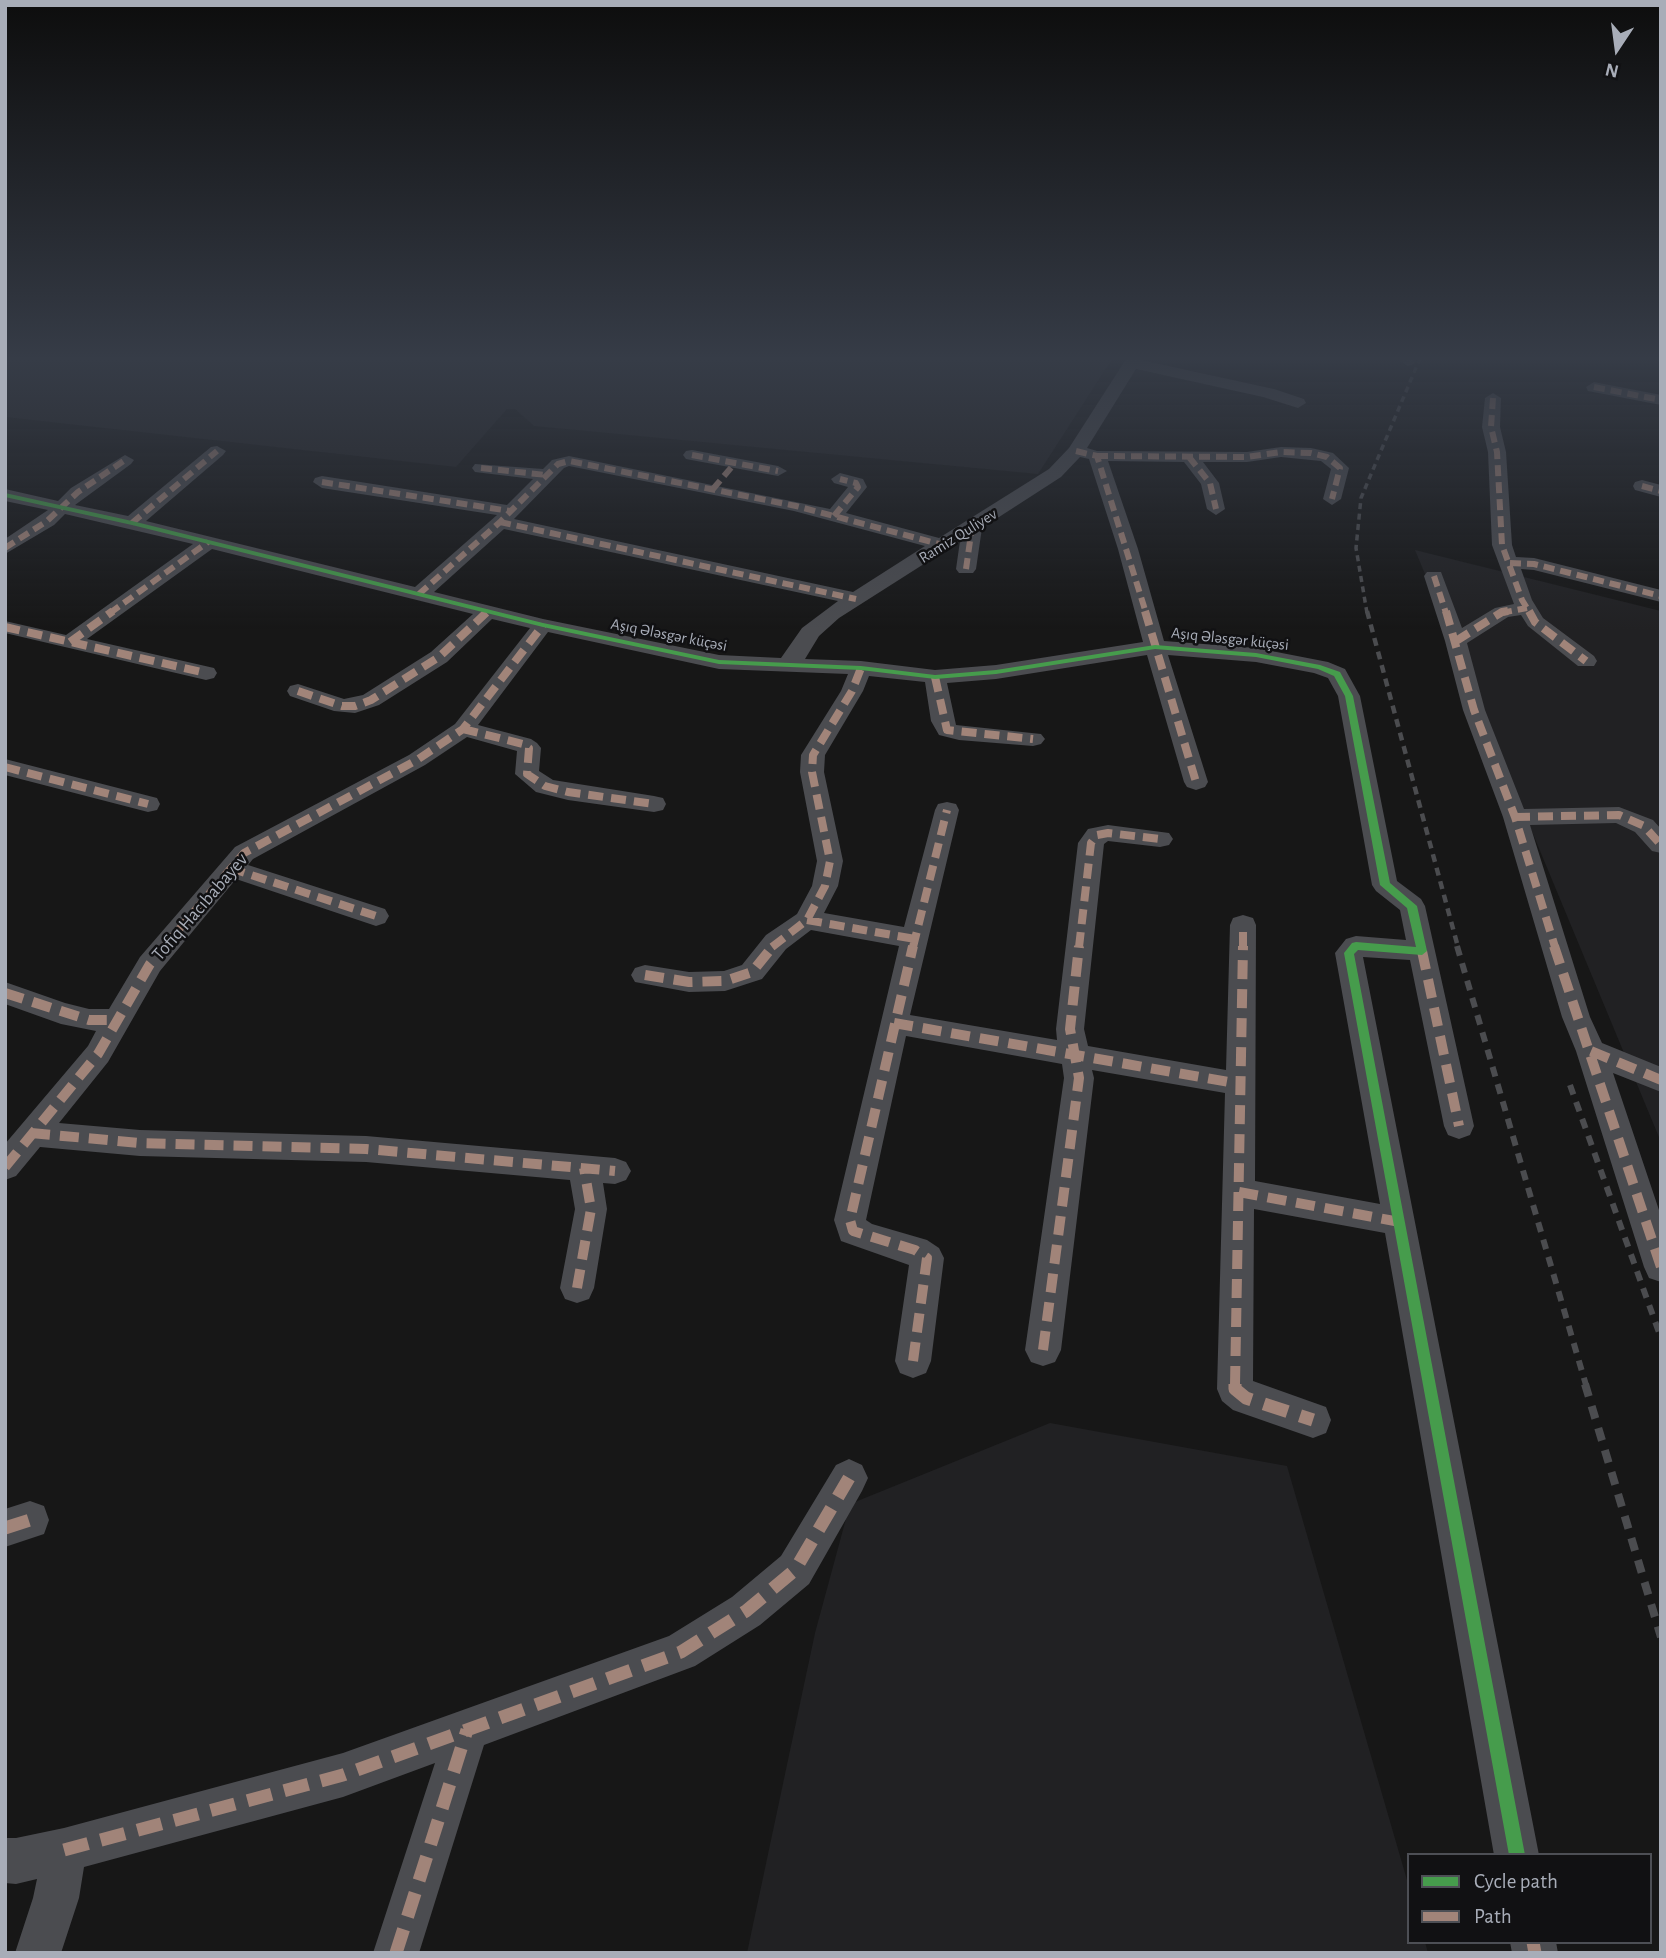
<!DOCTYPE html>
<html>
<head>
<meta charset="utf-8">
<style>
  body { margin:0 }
  #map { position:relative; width:1666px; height:1958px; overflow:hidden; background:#171717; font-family:"Alegreya Sans",sans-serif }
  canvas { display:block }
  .frame { position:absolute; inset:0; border:7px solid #a8adb8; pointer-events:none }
  .legend { position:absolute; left:1407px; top:1853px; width:245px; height:91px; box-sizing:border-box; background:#111113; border:2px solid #4d4f55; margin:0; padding:9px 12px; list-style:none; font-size:21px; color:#a8adb8 }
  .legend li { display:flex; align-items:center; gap:14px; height:35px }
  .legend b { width:35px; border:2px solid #4d4f55 }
  .north { position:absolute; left:1582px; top:14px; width:70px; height:70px; -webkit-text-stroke:5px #111113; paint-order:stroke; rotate:193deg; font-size:19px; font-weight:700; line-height:28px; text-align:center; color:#a8adb8 }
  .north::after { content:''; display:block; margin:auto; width:24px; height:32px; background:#a8adb8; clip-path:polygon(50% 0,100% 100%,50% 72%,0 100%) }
</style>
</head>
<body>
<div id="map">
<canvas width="1666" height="1958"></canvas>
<div class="frame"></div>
<ul class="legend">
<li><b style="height:9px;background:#469c4c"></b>Cycle path</li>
<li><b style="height:9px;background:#a18479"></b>Path</li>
</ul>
<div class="north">N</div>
</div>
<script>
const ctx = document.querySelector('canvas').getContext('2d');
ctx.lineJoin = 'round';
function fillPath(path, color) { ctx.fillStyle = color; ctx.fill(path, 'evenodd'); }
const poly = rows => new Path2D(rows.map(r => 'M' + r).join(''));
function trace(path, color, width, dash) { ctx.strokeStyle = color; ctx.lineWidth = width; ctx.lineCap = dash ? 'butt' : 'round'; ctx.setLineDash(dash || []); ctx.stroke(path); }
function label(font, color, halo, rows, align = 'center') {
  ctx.font = font + ' "Alegreya Sans",sans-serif'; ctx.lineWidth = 5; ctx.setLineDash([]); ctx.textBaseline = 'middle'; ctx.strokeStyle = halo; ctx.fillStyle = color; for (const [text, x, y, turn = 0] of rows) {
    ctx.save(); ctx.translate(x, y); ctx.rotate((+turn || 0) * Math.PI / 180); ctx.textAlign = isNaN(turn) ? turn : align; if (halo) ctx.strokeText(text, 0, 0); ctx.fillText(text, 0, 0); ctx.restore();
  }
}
const built = poly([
  [5,356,1114,356,1038,474,534,426,515,409,507,409,456,467,5,417],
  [1415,550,1661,611,1661,1142],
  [1050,1423,1287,1466,1409,1887,1409,1942,1425,1942,1428,1953,747,1953,815,1633,850,1504]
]);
const minor = poly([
  [1128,356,1144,356,1141,360,1274,389,1304,399,1306,403,1298,408,1263,397,1136,369,1087,448,1097,451,1247,452,1281,447,1311,448,1333,453,1349,468,1341,499,1332,505,1323,499,1331,469,1321,461,1281,457,1247,462,1203,462,1219,483,1225,509,1216,515,1207,509,1201,484,1184,462,1108,461,1138,549,1164,641,1256,648,1328,662,1345,669,1360,696,1397,881,1421,899,1425,906,1474,1126,1470,1135,1459,1139,1448,1135,1444,1126,1410,960,1363,957,1539,1855,1494,1855,1385,1233,1254,1209,1253,1381,1326,1407,1331,1420,1326,1433,1313,1438,1233,1410,1222,1401,1217,1389,1225,1093,1092,1070,1094,1078,1061,1350,1055,1362,1043,1366,1031,1362,1025,1350,1064,1078,1062,1064,906,1036,866,1220,872,1224,927,1240,939,1248,944,1258,931,1361,926,1373,913,1378,900,1373,895,1361,909,1265,841,1241,834,1220,899,946,811,930,786,949,762,979,725,991,689,992,635,982,631,975,635,968,645,965,689,972,724,971,742,965,766,935,797,914,812,886,817,861,800,772,801,755,841,691,848,674,719,669,548,632,478,725,531,739,537,743,541,748,539,771,553,780,654,796,663,798,666,804,663,810,654,812,568,800,536,792,515,774,517,751,467,737,425,765,253,859,248,865,385,909,389,916,385,923,376,926,236,879,160,971,108,1062,59,1123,140,1130,366,1136,615,1158,626,1162,631,1171,626,1180,615,1184,603,1183,607,1209,594,1288,589,1299,577,1303,565,1299,560,1288,575,1209,570,1180,366,1162,140,1156,40,1147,16,1176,5,1180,5,1144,88,1046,96,1031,61,1024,5,1004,5,982,65,1003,89,1009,109,1009,140,957,235,847,409,755,455,724,530,628,492,619,447,662,379,705,355,713,334,711,290,696,287,691,290,686,298,684,344,699,363,695,431,652,473,614,212,549,87,639,214,668,217,673,214,678,206,680,5,633,5,621,66,635,193,544,65,514,54,525,5,554,5,539,48,510,5,501,5,489,58,501,71,488,125,455,134,460,131,464,75,505,128,516,211,447,217,446,226,451,223,455,146,521,415,587,497,515,322,488,313,482,315,478,322,476,507,505,533,479,475,472,472,468,475,464,543,469,552,460,569,456,830,509,848,487,834,483,831,479,840,473,863,479,867,487,846,513,939,538,1049,469,1069,448,1128,356],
  [1080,457,1089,459,1118,549,1143,642,996,665,935,670,861,661,805,659,819,636,839,618,960,541,956,569,959,573,973,573,976,569,982,528,1061,477,1080,457],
  [569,466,794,511,925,546,853,592,514,519,564,468,569,466],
  [504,529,838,601,802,628,781,658,719,655,543,619,434,592,504,529],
  [1147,655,1184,782,1187,787,1196,790,1205,787,1208,782,1168,655,1256,662,1314,673,1328,678,1338,696,1372,885,1376,891,1400,910,1406,940,1356,936,1346,939,1335,953,1380,1204,1255,1181,1256,925,1253,918,1243,915,1233,918,1230,925,1226,1070,1088,1046,1084,1029,1104,844,1108,841,1160,847,1169,845,1173,839,1169,833,1108,825,1088,829,1078,843,1056,1029,1057,1040,910,1015,959,810,956,804,947,802,938,804,935,810,904,927,824,913,838,886,843,861,824,772,825,755,863,691,869,676,925,682,931,721,939,735,959,740,1033,746,1041,744,1045,739,1041,734,956,725,947,683,996,679,1147,655],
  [1402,356,1418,356,1414,364,1408,366,1400,361,1402,356],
  [1651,356,1661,356,1661,362,1653,359,1651,356],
  [1594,382,1661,395,1661,405,1588,391,1586,387,1594,382],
  [1493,393,1501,398,1500,427,1506,452,1512,545,1516,557,1534,558,1661,590,1661,602,1534,570,1521,569,1532,600,1543,618,1594,656,1597,661,1594,666,1578,666,1528,626,1521,615,1508,617,1467,643,1485,710,1524,809,1619,807,1653,820,1661,829,1661,853,1652,851,1635,832,1616,823,1530,825,1590,1017,1602,1043,1661,1067,1661,1092,1613,1073,1661,1216,1661,1282,1649,1278,1644,1267,1576,1051,1562,1017,1503,817,1463,710,1445,641,1424,576,1427,572,1441,572,1462,628,1495,608,1514,604,1492,545,1488,452,1482,427,1485,398,1493,393],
  [692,450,778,466,787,471,778,476,686,459,683,455,686,451,692,450],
  [1642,480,1661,485,1661,497,1635,490,1633,486,1635,482,1642,480],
  [5,759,157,798,160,804,157,810,148,812,5,775,5,759],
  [849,1459,862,1465,868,1478,862,1491,809,1584,760,1625,695,1666,484,1745,419,1953,373,1953,435,1763,343,1797,84,1867,79,1898,61,1953,15,1953,33,1898,37,1879,16,1884,5,1883,5,1838,16,1838,64,1828,343,1753,669,1636,732,1597,781,1556,836,1465,849,1459],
  [30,1501,44,1506,49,1520,44,1534,5,1547,5,1509,30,1501],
  [1510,1942,1556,1942,1558,1953,1512,1953,1510,1942]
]);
const railFar3 = poly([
  [1367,613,1356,548,1361,498,1421,356]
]);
const railFar2 = poly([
  [1367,611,1458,947]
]);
const railFar1 = poly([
  [1457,946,1586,1385],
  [1570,1085,1661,1338]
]);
const rail = poly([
  [1585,1384,1661,1637]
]);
const quietFar3 = poly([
  [1408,361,1410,356],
  [1594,387,1661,400],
  [1493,398,1491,427,1497,452,1502,545,1522,600,1530,613],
  [1076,451,1097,456,1146,613],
  [692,455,778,471],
  [1097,456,1247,457,1281,452,1311,453,1327,457,1340,468,1332,499],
  [1189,457,1210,483,1216,509],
  [481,468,546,475],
  [322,482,510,511],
  [1642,486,1661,491],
  [713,489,735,463],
  [834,516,858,487,856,483,840,479],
  [500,522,856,599],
  [132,523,217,451],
  [5,548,47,521,78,492,125,460],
  [1510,563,1534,564,1661,596],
  [966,569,972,527],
  [1434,576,1446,613],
  [419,594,500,522,558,464,569,461,796,506,943,545],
  [110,613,208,542],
  [1501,613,1527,608]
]);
const quietFar2 = poly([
  [1145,611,1196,782],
  [1446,611,1474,710,1515,817,1555,947],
  [1529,611,1535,622,1586,661],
  [5,627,206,673],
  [1456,641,1502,612,1508,611],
  [70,642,113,611],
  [935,677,947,730,1033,739],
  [298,691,342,706,355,706,371,700,439,657,488,611],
  [463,729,523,744,529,748,527,774,545,786,568,792,654,804],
  [5,767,148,804],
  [1515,817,1619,815,1644,826,1661,845],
  [230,868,376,916],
  [807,920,915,939],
  [164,947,244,853,417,760,463,729,543,625],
  [772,947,807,920,825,886,830,861,812,772,813,755,852,691,861,668],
  [913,947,947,810],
  [1079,947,1091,843,1097,835,1108,833,1160,839],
  [1243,947,1243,925]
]);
const quietFar1 = poly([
  [1554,946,1661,1267],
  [1422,951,1459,1126],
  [645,975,689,982,725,981,752,972,773,946],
  [5,993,89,1020,116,1020],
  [894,1023,1240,1084],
  [1591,1051,1661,1080],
  [31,1133,140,1143,366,1149,615,1171],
  [5,1167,98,1054,150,964,166,946],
  [1239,1192,1400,1222],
  [577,1288,591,1209,584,1168],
  [1043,1350,1079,1078,1070,1029,1079,946],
  [913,1361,927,1258,915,1250,853,1231,850,1220,913,946],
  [1235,1385,1243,946]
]);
const quiet = poly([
  [1235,1384,1235,1389,1246,1398,1313,1420],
  [5,1528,30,1520],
  [64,1850,343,1775,681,1652,746,1611,795,1570,849,1478],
  [1533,1942,1535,1953],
  [396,1953,467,1730]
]);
const cycleway = poly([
  [5,493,132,521,543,623,719,660,861,666,935,675,996,670,1155,645,1256,653,1320,665,1340,672,1353,696,1390,883,1417,906,1427,951,1422,955,1358,950,1354,954,1525,1855,1509,1855,1344,953,1352,943,1356,942,1416,947,1407,908,1380,885,1345,696,1334,676,1318,669,1256,657,1155,649,996,674,935,679,861,670,719,664,543,627,132,525,5,497,5,493]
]);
const farStreetnames = [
  ["Ramiz Quliyev",958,536,-32],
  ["Aşıq Ələsgər küçəsi",669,635,11],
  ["Aşıq Ələsgər küçəsi",1230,639,6]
];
const streetNames = [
  ["Tofiq Hacıbabayev",200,907,-49]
];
fillPath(built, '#212123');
fillPath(minor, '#4b4c50');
trace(railFar3, '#4b4c4f', 3.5, [6, 4.5]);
trace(railFar2, '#4b4c4f', 4.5, [8, 6]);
trace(railFar1, '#4b4c4f', 6, [10, 8]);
trace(rail, '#4b4c4f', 8, [13, 10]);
trace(quietFar3, '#a18479', 6, [11, 6]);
trace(quietFar2, '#a18479', 8, [15, 8]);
trace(quietFar1, '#a18479', 10, [19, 10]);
trace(quiet, '#a18479', 13, [25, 13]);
fillPath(cycleway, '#469c4c');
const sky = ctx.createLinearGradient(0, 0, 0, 630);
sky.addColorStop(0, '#0d0d0d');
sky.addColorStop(0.57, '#363c47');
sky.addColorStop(1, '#363c4700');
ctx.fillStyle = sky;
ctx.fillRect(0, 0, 1666, 630);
label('16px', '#a8adb8', '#111113', farStreetnames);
label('19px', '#a8adb8', '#111113', streetNames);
</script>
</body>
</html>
